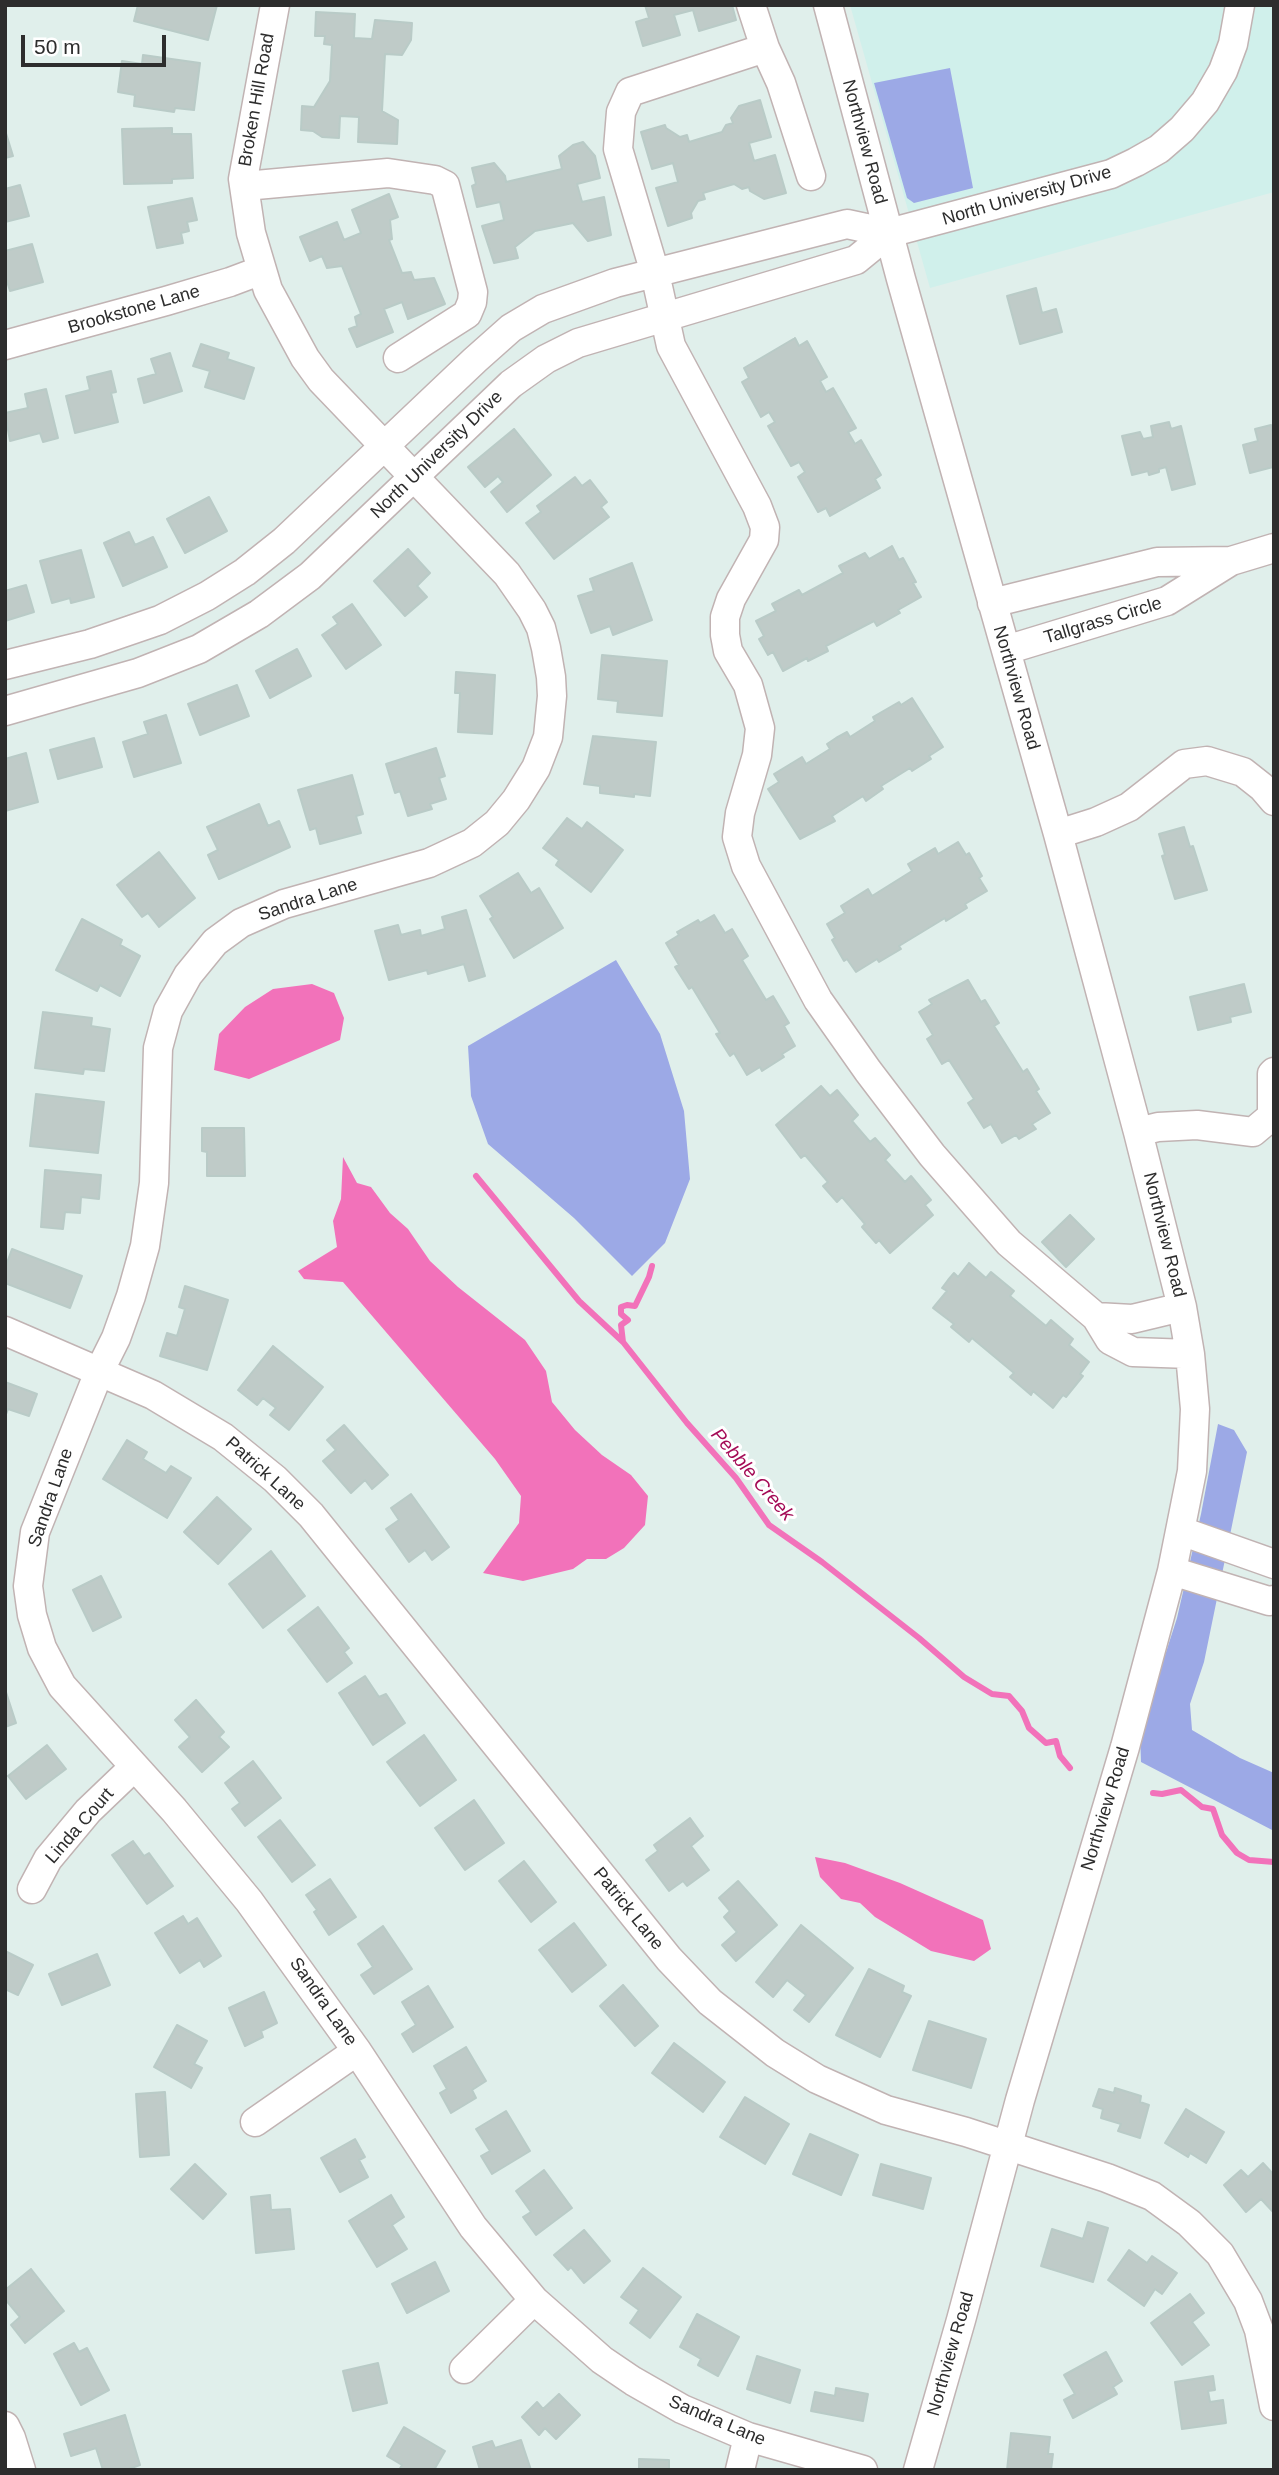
<!DOCTYPE html>
<html>
<head>
<meta charset="utf-8">
<style>
  body { margin:0 }
  #map { position:relative; width:1279px; height:2475px; overflow:hidden; background:#e0efeb; font-family:Arial,sans-serif }
  canvas { display:block }
  .frame { position:absolute; inset:0; border:7px solid #2d2d2d; pointer-events:none }
  .scale { position:absolute; left:21px; top:35px; width:145px; height:32px; box-sizing:border-box; border:4px solid #2d2d2d; border-top:0; padding-left:9px; font-size:21px; line-height:24px; white-space:nowrap; color:#2d2d2d; -webkit-text-stroke:5px #fff; paint-order:stroke }
</style>
</head>
<body>
<div id="map">
<canvas width="1279" height="2475"></canvas>
<div class="frame"></div>
<div class="scale">50 m</div>
</div>
<script>
const ctx = document.querySelector('canvas').getContext('2d');
ctx.lineJoin = 'round';
function fillPath(path, color) { ctx.fillStyle = color; ctx.fill(path, 'evenodd'); }
const poly = rows => new Path2D(rows.map(r => 'M' + r).join(''));
function trace(path, color, width, dash) { ctx.strokeStyle = color; ctx.lineWidth = width; ctx.lineCap = dash ? 'butt' : 'round'; ctx.setLineDash(dash || []); ctx.stroke(path); }
function label(font, color, halo, rows, align = 'center') {
  ctx.font = font + ' Arial,sans-serif'; ctx.lineWidth = 6; ctx.setLineDash([]); ctx.textBaseline = 'middle'; ctx.strokeStyle = halo; ctx.fillStyle = color; for (const [text, x, y, turn = 0] of rows) {
    ctx.save(); ctx.translate(x, y); ctx.rotate((+turn || 0) * Math.PI / 180); ctx.textAlign = isNaN(turn) ? turn : align; if (halo) ctx.strokeText(text, 0, 0); ctx.fillText(text, 0, 0); ctx.restore();
  }
}
const education = poly([
  [850,5,1274,5,1274,192,930,288]
]);
const green = poly([
  [950,68,973,188,914,203,907,198,874,83],
  [616,960,660,1034,684,1111,690,1179,665,1243,632,1276,574,1218,488,1144,471,1096,468,1046],
  [1218,1424,1234,1430,1247,1452,1204,1662,1190,1704,1192,1730,1240,1758,1274,1773,1274,1831,1141,1762,1140,1733,1177,1618,1201,1514]
]);
const water = poly([
  [312,984,334,993,344,1018,340,1040,249,1079,214,1070,219,1034,245,1007,273,989],
  [343,1157,357,1183,371,1187,390,1213,408,1229,430,1261,458,1287,525,1340,546,1371,552,1402,575,1430,602,1455,631,1475,648,1496,645,1525,624,1548,606,1559,587,1559,573,1569,523,1581,483,1573,519,1523,521,1496,495,1459,343,1282,304,1279,298,1271,337,1247,333,1221,341,1199],
  [815,1857,845,1863,900,1883,983,1920,991,1949,974,1961,931,1951,875,1917,860,1903,841,1899,820,1877]
]);
const stream = poly([
  [476,1176,579,1301,623,1342,687,1423,736,1478,769,1525,822,1562,919,1638,964,1677,992,1694,1009,1696,1022,1711,1029,1728,1046,1743,1056,1741,1060,1756,1070,1768],
  [623,1342,621,1325,628,1320,621,1314,621,1307,627,1305,635,1306,649,1277,652,1266],
  [1153,1793,1162,1794,1181,1790,1202,1807,1213,1809,1222,1835,1237,1853,1249,1860,1274,1862]
]);
const building = poly([
  [138,5,217,5,208,40,134,21,138,5],
  [645,5,732,5,736,20,699,31,693,10,674,15,680,35,643,46,636,22,649,18,645,5],
  [316,12,355,14,354,38,372,39,375,20,412,23,411,40,402,55,385,54,382,111,398,120,397,144,358,142,359,117,340,116,339,138,322,137,313,131,301,130,302,106,314,107,330,81,332,45,324,44,325,36,315,36,316,12],
  [143,55,200,63,194,110,175,108,174,112,134,106,135,95,118,92,122,61,142,64,143,55],
  [760,100,771,137,749,143,754,161,775,155,786,193,764,199,750,191,749,187,742,189,734,184,703,193,705,199,698,201,691,213,692,218,668,226,656,188,678,182,673,163,652,169,641,132,665,125,666,128,680,137,687,135,689,142,722,132,726,125,733,123,731,118,739,106,760,100],
  [172,128,172,134,191,134,193,178,172,179,172,183,124,184,122,129,172,128],
  [5,130,13,156,5,158,5,130],
  [583,142,595,156,600,178,577,184,582,202,604,197,611,235,588,241,573,223,535,231,515,247,518,258,494,263,482,226,504,220,500,202,477,207,472,186,476,184,472,168,494,163,505,176,506,182,562,169,559,156,573,145,583,142],
  [20,185,29,216,5,222,5,189,20,185],
  [389,194,398,217,390,220,392,239,389,240,402,273,411,272,414,280,434,278,445,304,408,319,402,302,384,309,393,332,357,347,349,329,357,326,355,317,361,314,342,266,327,268,322,256,310,261,300,237,337,222,344,240,361,233,352,210,389,194],
  [192,198,197,220,187,222,189,231,181,233,183,243,157,248,148,207,192,198],
  [32,244,43,282,10,291,5,275,5,251,32,244],
  [1036,288,1042,313,1056,309,1062,332,1020,344,1007,296,1036,288],
  [795,338,799,346,807,341,827,377,820,381,826,392,833,388,856,428,848,432,855,444,861,440,881,475,875,479,880,488,830,516,826,508,818,512,798,477,805,472,799,462,791,466,768,426,775,422,769,412,761,417,742,382,749,378,744,368,795,338],
  [201,344,229,353,227,359,254,368,244,399,205,387,210,371,193,366,201,344],
  [170,353,182,391,144,403,138,379,156,374,151,359,170,353],
  [111,371,116,392,111,393,118,422,75,433,66,396,90,390,87,377,111,371],
  [46,389,58,438,43,442,40,433,10,441,5,413,28,408,25,394,46,389],
  [1169,422,1171,429,1181,426,1195,484,1172,490,1166,467,1159,469,1159,472,1149,475,1148,471,1132,475,1122,436,1140,432,1143,439,1153,437,1151,426,1169,422],
  [1271,425,1274,437,1274,472,1273,467,1250,473,1243,445,1258,441,1255,429,1271,425],
  [514,429,551,475,507,512,491,492,503,482,498,476,485,487,468,467,514,429],
  [575,477,582,486,590,480,607,502,601,507,609,517,554,559,526,523,541,512,537,506,575,477],
  [209,497,227,531,185,553,167,519,209,497],
  [129,532,135,545,153,537,167,567,123,586,104,543,129,532],
  [892,546,899,560,903,558,916,582,913,583,921,597,898,610,900,613,877,626,874,621,826,646,828,651,808,661,807,658,783,671,773,652,768,655,759,639,764,636,756,621,776,611,772,604,799,590,802,595,843,573,839,566,865,553,869,559,892,546],
  [408,549,430,573,417,586,427,597,405,616,374,581,408,549],
  [81,550,94,597,71,603,70,598,52,603,40,561,81,550],
  [632,563,652,620,613,635,610,626,591,633,578,596,594,591,590,579,632,563],
  [26,585,34,612,5,621,5,591,26,585],
  [352,604,381,645,346,669,322,635,338,624,333,617,352,604],
  [297,649,311,676,270,698,256,671,297,649],
  [602,655,667,661,662,716,617,712,618,701,598,699,602,655],
  [456,672,495,675,492,734,458,732,460,693,455,693,456,672],
  [237,685,249,716,200,735,188,704,237,685],
  [912,698,943,747,929,756,931,759,912,771,910,768,881,786,883,789,866,801,863,796,832,816,835,821,800,839,768,789,779,782,774,774,802,757,806,764,830,749,827,744,836,738,847,732,850,737,875,721,873,717,899,702,901,705,912,698],
  [166,715,181,763,134,777,123,742,148,734,144,722,166,715],
  [593,736,656,742,650,796,634,794,634,797,600,793,600,786,584,784,593,736],
  [94,738,102,767,58,779,50,750,94,738],
  [436,748,445,776,439,778,446,799,430,804,432,809,408,816,400,791,395,793,386,764,436,748],
  [26,753,38,802,5,811,5,759,26,753],
  [352,775,363,814,356,816,361,833,320,844,316,828,310,830,298,790,352,775],
  [259,804,268,826,279,821,290,847,219,879,208,855,218,850,207,827,259,804],
  [567,818,582,829,587,822,623,850,591,892,556,865,559,860,543,848,567,818],
  [1184,827,1190,847,1193,846,1207,890,1175,899,1162,856,1165,855,1159,834,1184,827],
  [958,842,966,855,969,853,982,876,979,878,987,891,965,904,967,908,946,921,945,918,899,946,901,949,879,962,877,959,856,972,847,959,844,961,832,940,835,938,827,924,845,913,841,906,868,889,872,896,912,871,908,864,935,848,938,854,958,842],
  [159,852,195,898,159,927,148,913,142,917,117,885,159,852],
  [518,873,531,893,539,888,563,928,514,958,490,919,493,917,480,896,518,873],
  [466,910,485,976,469,981,464,964,428,974,427,970,389,980,375,931,398,925,401,935,420,930,421,936,445,929,442,917,466,910],
  [714,915,725,933,732,929,748,956,742,960,766,1000,773,996,789,1023,784,1026,795,1046,782,1054,784,1057,762,1071,760,1067,747,1075,734,1053,730,1056,716,1034,720,1033,692,987,689,989,675,967,679,965,666,943,679,935,677,932,698,920,700,923,714,915],
  [82,919,122,940,120,945,140,956,120,996,100,985,97,991,56,970,82,919],
  [968,980,981,1002,985,1000,999,1023,994,1026,1023,1072,1027,1069,1039,1089,1036,1091,1050,1113,1032,1124,1036,1129,1019,1139,1016,1135,1002,1143,991,1124,984,1128,968,1103,974,1099,949,1060,942,1064,927,1039,933,1035,919,1012,932,1004,929,1000,968,980],
  [1244,984,1251,1012,1230,1017,1231,1022,1198,1030,1190,997,1244,984],
  [43,1012,92,1018,91,1026,110,1029,104,1071,84,1069,83,1074,35,1068,43,1012],
  [821,1086,830,1096,837,1090,858,1115,852,1121,870,1142,875,1138,890,1155,885,1160,905,1182,911,1176,931,1200,925,1205,933,1215,890,1253,879,1240,876,1243,862,1227,865,1224,842,1197,837,1202,823,1186,828,1182,805,1155,801,1158,776,1125,821,1086],
  [36,1094,104,1102,98,1153,30,1146,36,1094],
  [202,1128,244,1128,245,1176,207,1176,207,1152,202,1151,202,1128],
  [45,1170,101,1175,99,1199,81,1197,80,1213,65,1212,63,1229,41,1227,45,1170],
  [1070,1215,1094,1239,1066,1267,1042,1242,1070,1215],
  [12,1249,82,1276,70,1308,5,1283,5,1268,12,1249],
  [969,1263,986,1278,991,1272,1014,1291,1010,1296,1046,1326,1051,1320,1073,1339,1069,1345,1089,1362,1080,1374,1083,1376,1066,1397,1063,1395,1053,1408,1033,1391,1031,1395,1010,1377,1014,1373,972,1338,969,1342,951,1327,954,1324,933,1308,947,1291,942,1288,948,1280,954,1273,958,1277,969,1263],
  [185,1286,228,1300,207,1370,160,1356,167,1333,177,1336,185,1309,179,1307,185,1286],
  [273,1346,323,1387,289,1430,270,1415,276,1408,263,1398,257,1405,238,1390,273,1346],
  [5,1382,37,1394,29,1416,8,1409,5,1417,5,1382],
  [344,1425,388,1475,372,1489,365,1480,351,1493,323,1461,336,1450,327,1440,344,1425],
  [127,1440,147,1452,143,1459,166,1473,171,1466,191,1478,167,1518,103,1479,127,1440],
  [411,1494,449,1547,432,1560,425,1550,409,1562,386,1529,399,1520,391,1508,411,1494],
  [217,1497,251,1529,218,1564,184,1532,217,1497],
  [271,1551,305,1596,263,1628,229,1584,271,1551],
  [101,1576,121,1617,93,1631,73,1590,101,1576],
  [318,1607,349,1648,344,1652,352,1663,327,1682,288,1630,318,1607],
  [365,1676,379,1697,386,1694,405,1723,373,1745,339,1693,365,1676],
  [5,1689,16,1723,5,1727,5,1689],
  [196,1700,224,1732,219,1737,229,1747,202,1772,179,1747,190,1737,175,1720,196,1700],
  [424,1735,456,1780,420,1806,387,1762,424,1735],
  [47,1745,66,1769,26,1799,8,1776,47,1745],
  [253,1761,281,1798,245,1826,232,1809,240,1803,225,1783,253,1761],
  [474,1800,504,1843,465,1870,435,1828,474,1800],
  [690,1818,703,1836,691,1846,709,1870,687,1886,683,1881,669,1891,646,1860,658,1851,654,1845,690,1818],
  [280,1820,315,1865,292,1882,258,1837,280,1820],
  [133,1841,144,1856,149,1853,173,1886,147,1904,112,1855,133,1841],
  [524,1861,556,1902,531,1922,499,1881,524,1861],
  [330,1879,356,1917,329,1935,314,1912,317,1910,306,1895,330,1879],
  [738,1881,777,1925,736,1961,722,1945,737,1932,724,1917,730,1911,719,1898,738,1881],
  [183,1916,188,1924,197,1918,221,1956,204,1967,200,1960,180,1973,155,1933,183,1916],
  [574,1923,606,1965,572,1992,539,1950,574,1923],
  [801,1925,853,1968,809,2022,794,2010,806,1995,787,1980,773,1997,756,1982,801,1925],
  [383,1926,412,1969,374,1994,361,1975,373,1967,358,1944,383,1926],
  [5,1951,33,1965,18,1995,5,1989,5,1951],
  [97,1954,110,1985,62,2005,49,1974,97,1954],
  [869,1969,904,1986,902,1992,911,1996,880,2057,836,2035,869,1969],
  [623,1985,658,2026,635,2046,600,2006,623,1985],
  [428,1986,453,2027,413,2052,402,2034,416,2025,402,2002,428,1986],
  [264,1992,277,2023,261,2031,263,2037,245,2046,229,2008,264,1992],
  [929,2021,986,2039,971,2088,913,2070,929,2021],
  [177,2025,207,2041,194,2064,202,2068,191,2088,154,2067,177,2025],
  [674,2043,725,2082,703,2112,652,2073,674,2043],
  [466,2047,486,2081,472,2090,476,2098,451,2113,440,2093,447,2089,434,2066,466,2047],
  [1115,2088,1141,2096,1140,2102,1149,2105,1140,2138,1118,2131,1121,2124,1101,2118,1103,2109,1093,2106,1099,2089,1114,2093,1115,2088],
  [165,2092,169,2155,140,2157,136,2094,165,2092],
  [745,2097,789,2124,765,2164,720,2137,745,2097],
  [1186,2109,1224,2132,1206,2163,1190,2153,1188,2157,1165,2143,1186,2109],
  [506,2111,530,2151,492,2174,481,2156,490,2151,476,2129,506,2111],
  [810,2134,858,2155,841,2195,793,2174,810,2134],
  [355,2139,365,2157,359,2160,368,2177,340,2192,321,2158,355,2139],
  [1263,2163,1274,2175,1274,2213,1261,2199,1246,2212,1224,2185,1241,2170,1248,2177,1263,2163],
  [195,2164,226,2194,203,2219,171,2189,195,2164],
  [881,2164,931,2178,923,2209,873,2195,881,2164],
  [544,2170,572,2208,536,2235,523,2217,531,2212,516,2191,544,2170],
  [270,2195,271,2210,290,2209,294,2249,256,2253,251,2197,270,2195],
  [391,2195,404,2217,392,2225,407,2249,377,2267,349,2221,391,2195],
  [1088,2222,1108,2228,1093,2282,1041,2266,1052,2229,1083,2239,1088,2222],
  [584,2230,610,2261,584,2283,571,2267,568,2270,554,2255,584,2230],
  [1129,2250,1147,2263,1152,2256,1177,2273,1162,2294,1155,2289,1144,2306,1108,2280,1129,2250],
  [435,2262,449,2291,407,2313,392,2284,435,2262],
  [643,2268,681,2297,650,2338,630,2323,639,2310,621,2297,643,2268],
  [31,2269,64,2311,25,2343,11,2325,20,2317,5,2299,5,2290,31,2269],
  [1190,2294,1204,2313,1192,2322,1209,2345,1182,2365,1151,2323,1190,2294],
  [697,2314,739,2337,718,2376,698,2365,701,2359,680,2347,697,2314],
  [74,2343,79,2352,87,2348,109,2390,81,2405,54,2354,74,2343],
  [1106,2352,1122,2381,1113,2387,1117,2394,1073,2418,1064,2400,1075,2394,1064,2375,1106,2352],
  [757,2356,800,2370,790,2403,747,2389,757,2356],
  [378,2363,387,2403,353,2411,343,2371,378,2363],
  [1213,2376,1215,2390,1208,2391,1210,2402,1223,2400,1226,2423,1182,2429,1175,2382,1213,2376],
  [836,2388,868,2394,863,2421,811,2411,815,2392,835,2396,836,2388],
  [559,2394,580,2415,556,2439,545,2428,539,2435,522,2417,537,2402,543,2409,559,2394],
  [125,2415,140,2465,126,2470,103,2470,96,2448,71,2456,64,2434,125,2415],
  [404,2427,445,2451,434,2470,399,2470,402,2465,387,2456,404,2427],
  [1011,2433,1050,2437,1048,2454,1053,2454,1051,2470,1007,2470,1011,2433],
  [521,2440,531,2470,480,2470,473,2447,492,2441,495,2448,521,2440],
  [639,2459,669,2460,669,2470,639,2470,639,2459]
]);
const minor = poly([
  [275,5,243,179,251,233,268,290,305,358,321,380,507,574,532,610,541,628,546,648,551,677,552,696,548,737,536,768,516,800,497,823,472,843,429,863,284,904,241,923,215,942,188,975,168,1011,158,1048,154,1183,145,1246,131,1296,116,1338,99,1372,35,1532,28,1586,32,1615,42,1648,62,1686,174,1810,249,1901,357,2051,473,2227,534,2300,602,2360,633,2381,682,2409,748,2437,863,2470],
  [751,5,765,48,630,92,621,112,618,149,655,273,671,346,757,506,765,527,764,540,731,599,725,617,725,635,728,651,748,685,760,728,757,755,740,813,737,837,746,866,818,1000,868,1071,932,1155,1009,1243,1096,1317,1110,1340,1133,1352,1190,1354],
  [828,5,901,279,1058,834,1138,1132,1182,1307,1190,1354,1195,1409,1192,1471,1172,1571,1125,1747,1020,2100,961,2320,918,2470],
  [765,48,781,83,811,176],
  [245,186,388,173,435,180,445,185,473,292,472,302,467,314,398,358],
  [5,345,166,301,230,282,262,270],
  [992,603,1157,562,1231,561,1274,548],
  [1006,650,1167,601,1231,561],
  [5,665,90,644,160,620,207,596,245,572,284,541,475,360,511,328,543,309,615,283,847,224,889,233],
  [5,711,138,673,199,649,259,614,310,576,511,384,546,359,578,343,856,260,889,233,1111,174,1136,162,1159,149,1182,129,1205,102,1223,71,1233,44,1240,5],
  [1058,834,1096,822,1129,807,1184,764,1207,761,1243,772,1262,787,1274,801],
  [1138,1132,1158,1127,1197,1125,1253,1132,1272,1116,1272,1074,1274,1072],
  [1096,1317,1132,1319,1182,1307],
  [5,1331,153,1395,223,1437,275,1479,311,1515,669,1959,710,2002,775,2053,817,2079,886,2110,966,2132,1107,2178,1152,2196,1189,2223,1220,2254,1248,2301,1259,2330,1274,2406],
  [1181,1531,1274,1564],
  [1172,1571,1269,1601,1274,1600],
  [32,1889,48,1859,88,1811,134,1767],
  [255,2122,357,2051],
  [464,2369,534,2300],
  [5,2426,11,2438,21,2470],
  [740,2470,748,2437]
]);
const streetNames = [
  ["Broken Hill Road",257,100,-80],
  ["Northview Road",864,142,75],
  ["North University Drive",1027,196,-16],
  ["Brookstone Lane",134,310,-16],
  ["North University Drive",437,455,-44],
  ["Tallgrass Circle",1103,621,-17],
  ["Northview Road",1016,688,74],
  ["Sandra Lane",308,900,-18],
  ["Northview Road",1164,1235,76],
  ["Patrick Lane",265,1474,42],
  ["Sandra Lane",51,1498,-71],
  ["Northview Road",1106,1809,-73],
  ["Linda Court",80,1826,-49],
  ["Patrick Lane",628,1909,51],
  ["Sandra Lane",323,2002,55],
  ["Northview Road",951,2354,-74],
  ["Sandra Lane",717,2421,23]
];
const waterNames = [
  ["Pebble Creek",752,1475,49]
];
fillPath(education, '#d0f0eb');
fillPath(green, '#9ca9e6');
fillPath(water, '#f272ba');
trace(stream, '#f272ba', 6);
fillPath(building, '#bfcbc8');
trace(building, '#b9cbc7', 2);
trace(minor, '#c1b3b3', 31);
trace(minor, '#fff', 28);
label('18px', '#2d2d2d', '#fff', streetNames);
label('italic 19px', '#a40b56', '#fff', waterNames);
</script>
</body>
</html>
